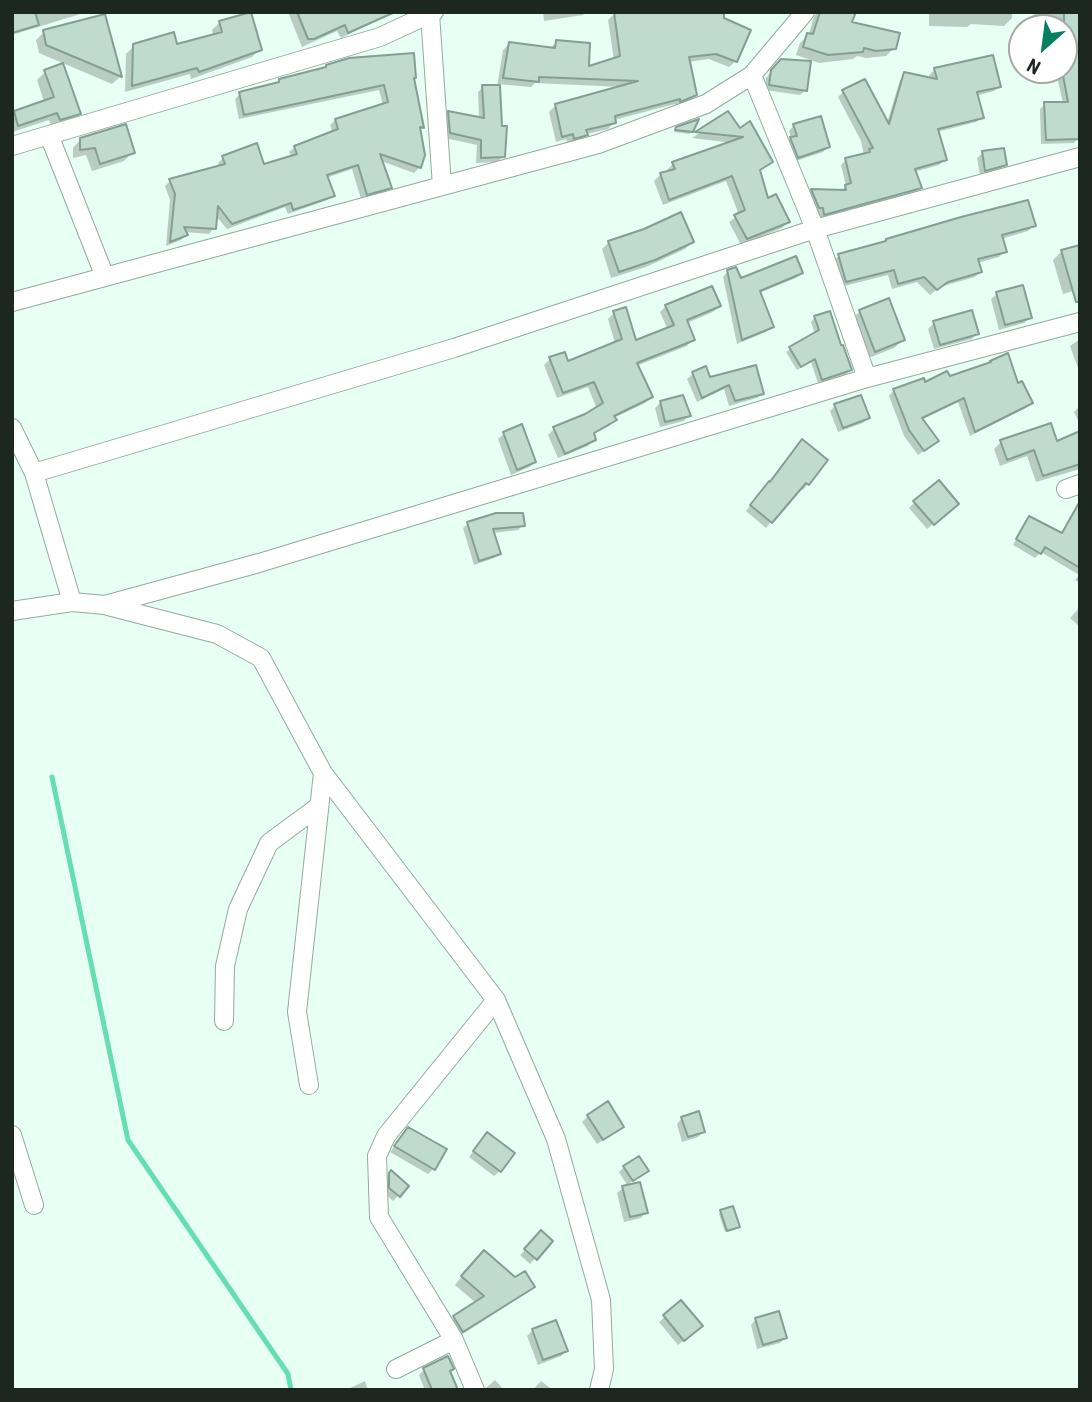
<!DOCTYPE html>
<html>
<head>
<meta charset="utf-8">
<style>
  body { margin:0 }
  #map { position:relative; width:1092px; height:1402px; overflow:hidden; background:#e8fff5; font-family:"Roboto Condensed",sans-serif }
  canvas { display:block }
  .frame { position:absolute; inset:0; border:14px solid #1d2722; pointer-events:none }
  .north { position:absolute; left:1008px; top:14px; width:70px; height:70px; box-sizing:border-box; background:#fff; border:2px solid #a5a9a7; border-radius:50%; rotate:208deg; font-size:19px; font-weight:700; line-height:28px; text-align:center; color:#1d2722 }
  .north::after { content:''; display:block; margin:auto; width:24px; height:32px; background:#03805f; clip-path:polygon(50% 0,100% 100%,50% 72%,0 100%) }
</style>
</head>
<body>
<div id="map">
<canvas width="1092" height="1402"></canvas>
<div class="frame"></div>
<div class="north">N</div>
</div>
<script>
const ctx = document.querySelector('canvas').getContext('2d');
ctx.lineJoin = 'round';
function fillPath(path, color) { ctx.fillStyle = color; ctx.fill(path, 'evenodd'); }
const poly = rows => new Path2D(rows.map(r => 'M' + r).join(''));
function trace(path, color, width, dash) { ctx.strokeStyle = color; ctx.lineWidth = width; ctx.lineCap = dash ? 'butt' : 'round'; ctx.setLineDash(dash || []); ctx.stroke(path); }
const shadow = poly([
  [12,12,87,12,12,35],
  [288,12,394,12,341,38,337,31,302,47],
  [543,12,586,12,583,15,544,21],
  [818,12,854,12,850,24,894,48,886,56,866,58,857,56,853,59,819,63,796,55,800,43,809,34,814,16],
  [929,12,1012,12,1012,18,1004,26,971,24,967,27,929,26],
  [1033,12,1076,12,1079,138,1074,143,1041,144,1040,109,1045,104,1063,103,1058,81,1026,80,1026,70,1064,70,1064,28,1037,28],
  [615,13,736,61,729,67,709,59,688,62,696,94,689,101,674,106,675,104,614,120,614,122,608,129,587,134,580,141,568,144,566,139,556,142,549,112,556,105,622,87,535,83,531,87,498,84,503,156,498,162,476,163,477,145,445,138,444,118,449,113,479,119,478,92,483,87,497,87,503,50,509,44,549,49,557,42,587,68,614,60,608,20],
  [220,22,260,49,252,57,191,79,190,74,125,92,126,54,134,46,176,46,214,38,212,30],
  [107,28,120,77,112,84,39,53,36,40,44,32],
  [1022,42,1022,61,1019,44],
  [775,66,806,90,800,95,765,90,766,78],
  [935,69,999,86,994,91,976,96,982,117,976,122,937,132,945,159,939,165,914,172,920,188,914,193,820,219,806,195,811,190,841,191,846,186,841,165,846,160,864,155,861,141,838,97,843,92,864,81,887,123,900,80,905,74,931,80,929,75],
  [45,72,79,113,70,122,51,127,49,120,12,132,12,115,15,113,44,102,37,80],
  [412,79,422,127,419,130,423,155,419,168,414,173,381,161,390,187,385,192,361,199,352,169,326,178,333,195,327,200,288,214,285,207,227,229,215,215,214,228,209,234,185,232,186,235,181,240,166,246,170,200,165,186,170,181,219,167,218,163,223,158,262,166,292,157,289,152,295,147,333,133,330,125,335,120,383,105,379,90,239,119,235,99,240,94,275,85,279,80],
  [728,113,739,130,771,162,758,172,767,201,788,222,782,228,741,245,729,222,739,215,726,181,663,205,654,181,660,175,668,173,667,170,673,164,733,143,692,138],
  [794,125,828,146,823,152,793,162,785,144,791,138,789,131],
  [677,129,692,131,689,134,674,132],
  [81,139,133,152,124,161,92,171,86,155,73,158,73,148],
  [983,153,1005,165,999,170,980,175,977,158],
  [1034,225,1028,231,1001,239,1005,251,999,257,977,263,980,272,975,277,940,287,930,295,917,282,892,289,888,275,840,287,833,261,839,256],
  [609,242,692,242,685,249,646,267,611,278,602,249],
  [1062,251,1080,289,1063,294,1053,260],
  [728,271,740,280,801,273,796,278,759,293,772,327,766,332,737,344,723,277],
  [711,288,719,306,713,312,687,323,693,339,687,346,636,366,651,397,645,403,614,418,615,420,609,426,592,435,594,439,588,446,558,458,548,435,554,429,597,409,588,387,557,398,544,365,550,359,567,363,615,343,608,319,614,313,635,342,668,330,660,312,666,306],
  [997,294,1030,318,1024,323,999,330,991,299],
  [860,311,903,340,894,348,866,359,851,320],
  [815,317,850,370,846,374,818,383,811,362,797,370,786,352,815,334,811,322],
  [934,323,977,333,972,339,934,349,928,329],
  [1080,339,1080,374,1070,346],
  [693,374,709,379,762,393,757,398,729,406,724,389,697,402,687,379],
  [949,379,1017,385,1031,402,1026,408,970,436,958,402,921,420,931,446,918,455,904,436,889,396,894,390],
  [661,402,689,415,684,421,660,427,655,408],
  [835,406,868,418,863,423,838,432,830,411],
  [1080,406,1080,425,1074,412],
  [1050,425,1056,443,1080,433,1080,469,1036,482,1027,456,1000,466,994,449,1001,442],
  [521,427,534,462,529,467,511,475,498,439,504,434],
  [796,446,808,484,803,490,799,487,766,528,746,511],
  [915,502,952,509,927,529,909,508],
  [1029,518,1044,538,1080,529,1080,583,1075,580,1079,575,1041,552,1035,558,1013,545],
  [468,524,523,525,518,530,493,533,499,554,494,558,474,565,463,528],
  [1080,607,1080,627,1070,618],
  [588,1116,622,1127,597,1144,582,1122],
  [682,1118,703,1132,698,1137,682,1142,677,1124],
  [403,1135,434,1168,428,1174,390,1152],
  [482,1140,500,1171,494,1176,469,1157],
  [624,1167,647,1171,627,1185,619,1172],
  [392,1173,407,1186,393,1201,385,1194,384,1180],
  [623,1188,646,1212,641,1218,624,1222,617,1193],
  [721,1211,738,1227,735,1229,725,1232,719,1214],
  [541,1233,551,1241,530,1264,520,1255],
  [476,1259,533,1286,525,1294,455,1339,446,1325,476,1303,455,1285],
  [681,1303,695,1331,678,1345,659,1322],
  [756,1319,785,1338,780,1343,757,1349,751,1325],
  [533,1330,566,1351,561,1356,538,1365,527,1336],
  [424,1370,456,1390,422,1390,424,1388,419,1375],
  [495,1380,504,1390,484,1390,487,1387],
  [365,1381,368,1390,346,1390],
  [541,1381,553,1390,533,1390]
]);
const stream = poly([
  [52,777,128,1140,288,1374,291,1390]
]);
const building = poly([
  [12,12,35,12,39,25,12,33,12,12],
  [251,12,262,50,199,72,197,68,132,86,133,44,174,32,177,44,222,32,219,21,251,12],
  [297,12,395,12,348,33,345,25,314,39,308,39,297,12],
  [614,12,724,12,724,18,751,30,737,62,716,54,689,57,697,95,680,102,680,99,615,116,616,123,586,130,588,135,574,139,573,134,562,137,555,104,638,81,539,77,539,82,503,78,509,42,555,48,556,40,590,43,589,66,620,56,614,12],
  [820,12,856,12,852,22,900,33,896,49,876,51,864,48,863,52,828,55,803,47,807,33,813,34,820,12],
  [1064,12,1080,12,1080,139,1046,140,1044,102,1068,102,1062,70,1064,70,1064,12],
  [105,14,122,77,46,45,43,30,105,14],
  [414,53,416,78,414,78,424,128,420,127,425,155,421,168,380,154,392,188,367,195,358,165,327,175,335,196,293,210,291,203,232,224,218,206,216,229,184,227,188,235,170,242,175,194,169,179,225,164,222,156,257,143,264,164,297,154,294,146,338,129,335,119,388,102,384,85,244,115,239,92,279,82,279,79,326,67,326,65,349,58,414,53],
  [993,55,1001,87,977,92,984,118,938,129,947,160,915,169,922,188,824,215,823,208,819,208,811,189,846,190,845,185,851,183,845,158,870,152,869,149,873,148,842,90,865,79,889,124,904,72,937,79,934,68,993,55],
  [781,59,811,61,807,91,769,85,771,70,781,59],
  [63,63,81,114,60,120,57,113,18,126,14,111,54,97,44,70,63,63],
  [482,85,500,85,502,126,507,126,505,157,481,158,481,140,450,133,448,111,484,118,482,85],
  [728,111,740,128,750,121,773,162,760,170,768,198,776,194,790,222,747,239,734,215,745,210,732,176,669,200,660,173,675,169,672,162,743,137,695,132,728,111],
  [821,116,830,147,798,158,790,137,797,136,793,124,821,116],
  [699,119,693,132,675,130,676,127,699,119],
  [126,124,135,153,100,164,95,148,80,150,80,138,126,124],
  [1004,148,1007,165,985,171,982,151,1004,148],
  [1028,200,1036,226,1002,235,1007,252,978,259,982,272,948,282,937,290,924,277,898,284,894,270,846,282,838,254,886,241,886,239,961,217,1028,200],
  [681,212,694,242,655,260,619,272,608,241,644,229,681,212],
  [1080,245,1080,302,1076,302,1061,250,1080,245],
  [796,256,803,273,760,291,774,327,742,340,727,270,736,267,741,278,796,256],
  [1023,285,1032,318,1005,325,996,292,1023,285],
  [712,286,721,306,687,320,695,340,637,363,653,397,614,416,617,420,594,433,596,440,565,454,553,427,585,414,603,403,594,382,563,393,549,357,565,352,568,361,622,339,613,311,626,307,636,340,674,325,665,305,712,286],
  [889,298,905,340,875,352,859,310,889,298],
  [972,310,979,334,940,345,933,321,972,310],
  [830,311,841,345,843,345,852,370,822,380,815,359,801,367,789,347,819,330,814,316,830,311],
  [1008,353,1018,383,1022,381,1033,403,975,432,964,398,922,418,939,441,924,451,909,430,893,389,924,378,925,382,947,371,950,376,991,362,990,361,1008,353],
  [756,365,764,394,735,401,729,385,702,398,692,372,706,366,710,377,756,365],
  [683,395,691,416,665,422,660,401,683,395],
  [861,395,870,418,843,428,834,404,861,395],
  [1051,423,1057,441,1080,431,1080,464,1043,476,1034,450,1007,460,1000,440,1051,423],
  [522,424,536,462,517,470,503,432,522,424],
  [802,439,828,460,809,485,806,483,772,523,750,505,769,481,770,482,802,439],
  [939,480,959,504,934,525,913,501,939,480],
  [1080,501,1080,568,1045,547,1041,554,1016,539,1029,516,1062,533,1080,501],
  [496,513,523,513,525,526,493,529,501,554,479,561,467,522,496,513],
  [608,1101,624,1127,603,1140,587,1115,608,1101],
  [699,1111,705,1132,688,1137,681,1117,699,1111],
  [408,1127,447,1149,435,1170,394,1146,408,1127],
  [487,1132,515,1153,501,1172,473,1151,487,1132],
  [639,1156,649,1171,633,1181,623,1166,639,1156],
  [391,1170,409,1186,400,1197,389,1188,389,1173,391,1170],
  [640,1182,648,1213,630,1217,622,1186,640,1182],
  [733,1206,740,1227,727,1231,720,1210,733,1206],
  [541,1230,553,1241,537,1260,524,1249,541,1230],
  [484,1250,515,1277,525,1271,535,1287,463,1332,453,1316,484,1296,461,1276,484,1250],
  [681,1300,703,1326,684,1341,663,1315,681,1300],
  [779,1311,787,1338,763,1345,755,1318,779,1311],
  [556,1320,568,1351,543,1360,532,1329,556,1320],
  [448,1356,454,1369,450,1371,458,1390,432,1390,423,1368,448,1356]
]);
const minor = poly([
  [430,14,442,186],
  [752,75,815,229,867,378],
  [49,135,105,277],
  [12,146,380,37,434,12],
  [12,302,598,144,706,104,752,75,805,12],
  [12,428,34,473,72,602],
  [34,473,454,348,815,229,1080,157],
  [1066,489,1080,484],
  [108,606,217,634,261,658,323,773,496,1000,556,1139,601,1300,604,1369,599,1390],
  [12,611,72,602,105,605,259,563,867,378,1080,322],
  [224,1021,225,966,238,909,269,843,319,806],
  [309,1085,297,1012,323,773],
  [12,1135,34,1205],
  [396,1369,454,1340],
  [475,1390,454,1340,379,1217,377,1156,386,1136,496,1000]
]);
fillPath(shadow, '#0003');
trace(stream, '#66deb3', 5);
fillPath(building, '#bfdace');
trace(building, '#849e92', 2);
trace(minor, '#91aba0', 20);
trace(minor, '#fff', 18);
</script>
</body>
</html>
